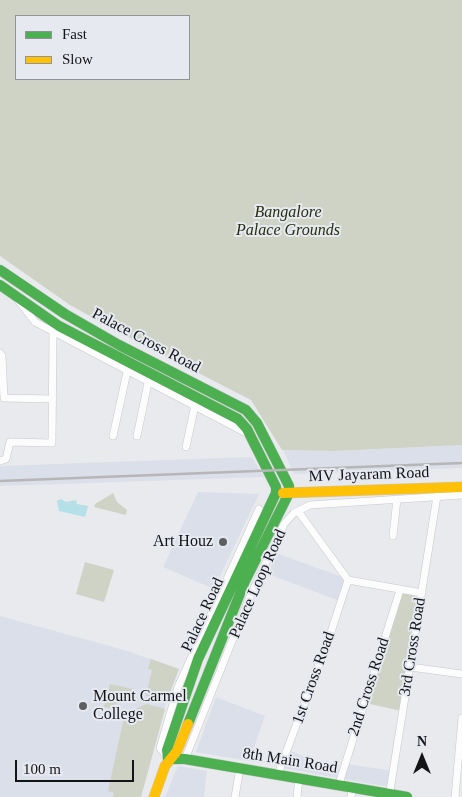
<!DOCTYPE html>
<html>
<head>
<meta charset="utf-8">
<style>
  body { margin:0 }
  #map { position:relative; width:462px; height:797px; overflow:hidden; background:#e8eaee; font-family:"Times New Roman",serif }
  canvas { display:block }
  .legend { position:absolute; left:15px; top:15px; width:175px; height:65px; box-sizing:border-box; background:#e6e9f0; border:1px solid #929499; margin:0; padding:6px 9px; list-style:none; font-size:15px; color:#131416 }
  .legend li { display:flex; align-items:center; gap:10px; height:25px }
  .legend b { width:25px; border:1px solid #929499 }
  .north { position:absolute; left:397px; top:732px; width:50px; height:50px; -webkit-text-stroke:4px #e6e9f0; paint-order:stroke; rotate:0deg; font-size:14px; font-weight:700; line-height:20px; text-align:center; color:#131416 }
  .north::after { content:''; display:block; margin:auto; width:18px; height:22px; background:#131416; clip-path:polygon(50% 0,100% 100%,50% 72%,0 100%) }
  .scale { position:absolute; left:15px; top:760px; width:119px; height:22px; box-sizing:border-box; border:2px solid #131416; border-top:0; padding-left:6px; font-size:15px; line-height:18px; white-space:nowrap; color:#131416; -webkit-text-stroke:4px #e6e9f0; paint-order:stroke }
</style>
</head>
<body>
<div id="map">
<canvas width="462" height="797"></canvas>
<ul class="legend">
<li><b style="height:6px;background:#4caf50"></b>Fast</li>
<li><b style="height:6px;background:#ffc107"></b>Slow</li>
</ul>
<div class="north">N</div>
<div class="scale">100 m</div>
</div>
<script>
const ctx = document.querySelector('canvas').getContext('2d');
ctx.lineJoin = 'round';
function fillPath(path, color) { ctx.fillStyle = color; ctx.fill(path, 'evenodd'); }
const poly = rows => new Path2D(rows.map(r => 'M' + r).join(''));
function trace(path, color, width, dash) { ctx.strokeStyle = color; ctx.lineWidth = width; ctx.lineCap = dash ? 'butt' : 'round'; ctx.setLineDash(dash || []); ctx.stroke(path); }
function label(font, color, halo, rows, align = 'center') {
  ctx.font = font + ' "Times New Roman",serif'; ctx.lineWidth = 4; ctx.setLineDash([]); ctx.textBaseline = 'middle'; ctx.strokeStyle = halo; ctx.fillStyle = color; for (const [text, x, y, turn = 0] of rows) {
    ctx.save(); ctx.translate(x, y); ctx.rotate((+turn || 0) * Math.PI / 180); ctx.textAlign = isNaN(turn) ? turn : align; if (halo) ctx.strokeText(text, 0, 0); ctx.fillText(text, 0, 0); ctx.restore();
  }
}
const built = poly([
  [462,445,462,468,294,474,283,450,334,451],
  [252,457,264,477,0,486,0,466],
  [198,492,259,494,214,589,163,567],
  [276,553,345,578,337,600,268,574],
  [0,616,124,650,179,669,167,700,141,797,0,797],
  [216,697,265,716,249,761,196,752],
  [290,751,340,770,338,778,283,768],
  [347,764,392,771,390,787,343,779],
  [178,766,207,771,204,797,165,797]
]);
const green = poly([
  [0,0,462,0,462,445,334,451,282,450,251,400,124,335,70,305,0,256],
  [16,16,189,16,189,79,16,79],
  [113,493,117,502,127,510,126,515,94,507,95,504],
  [85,562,114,570,104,602,76,594],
  [400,592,421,594,401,711,366,703],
  [151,659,179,669,167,700,146,696,152,670,148,669],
  [110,684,133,689,132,694,109,708,104,707],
  [147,704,165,709,141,797,113,797,114,793,108,791,125,713]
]);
const water = poly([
  [61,499,66,502,76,500,77,504,88,506,85,517,59,511,57,501]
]);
const street = poly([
  [18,300,35,322,244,432],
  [0,353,2,356,4,398,53,399],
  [113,436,127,372],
  [137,436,148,383],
  [186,447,195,405],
  [0,461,6,459,10,442,52,443,53,332],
  [298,511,348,580,422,593],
  [393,536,397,499],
  [410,667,462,674],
  [168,758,160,748,178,687,259,509],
  [185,759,248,601,284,524,294,513,310,505,462,495],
  [278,774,331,632,348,580],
  [339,784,400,590],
  [235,797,240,768],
  [297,797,299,778],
  [351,797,353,787],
  [389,797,437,496],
  [455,797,462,718]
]);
const fast = poly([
  [0,270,65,314,119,345,246,410,257,423,289,486,289,493,245,581,188,724],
  [0,285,59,326,238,419,247,429,276,487],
  [168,759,167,750,198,659,276,493,276,487],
  [168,759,185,759,407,797]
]);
const slow = poly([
  [283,493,462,487],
  [154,797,165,766,177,751,188,724]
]);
const rail = poly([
  [0,481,462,463]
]);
const markers = [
  [223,542,5,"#5e5f62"],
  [83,706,5,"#5e5f62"]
];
const parkNames = [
  ["Bangalore",288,213],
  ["Palace Grounds",288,231]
];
const streetNames = [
  ["Palace Cross Road",146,341,28],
  ["MV Jayaram Road",369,475,-2],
  ["Palace Loop Road",258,584,-66],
  ["Palace Road",203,615,-65],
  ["3rd Cross Road",413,647,-81],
  ["1st Cross Road",314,678,-70],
  ["2nd Cross Road",369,687,-72],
  ["8th Main Road",290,761,9]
];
const poiNames = [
  ["Art Houz",213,542],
  ["Mount Carmel",93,697,"left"],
  ["College",93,715,"left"]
];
fillPath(built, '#dbdfe9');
fillPath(green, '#ced3c5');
fillPath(water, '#b6e0e7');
trace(street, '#c7c8cb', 8);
trace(fast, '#c7c8cb', 11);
trace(slow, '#c7c8cb', 11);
trace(street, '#fcfcfc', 7);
trace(fast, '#4caf50', 10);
trace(slow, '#ffc107', 10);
trace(rail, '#b6b6b7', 2.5);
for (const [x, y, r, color] of markers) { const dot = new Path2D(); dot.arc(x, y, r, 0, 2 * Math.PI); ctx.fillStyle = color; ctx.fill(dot); trace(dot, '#e6e9f0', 2); }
label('italic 16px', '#282e0b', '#e6e9f0', parkNames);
label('16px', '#131416', '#e6e9f0', streetNames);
label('16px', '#131416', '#e6e9f0', poiNames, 'right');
</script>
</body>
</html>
